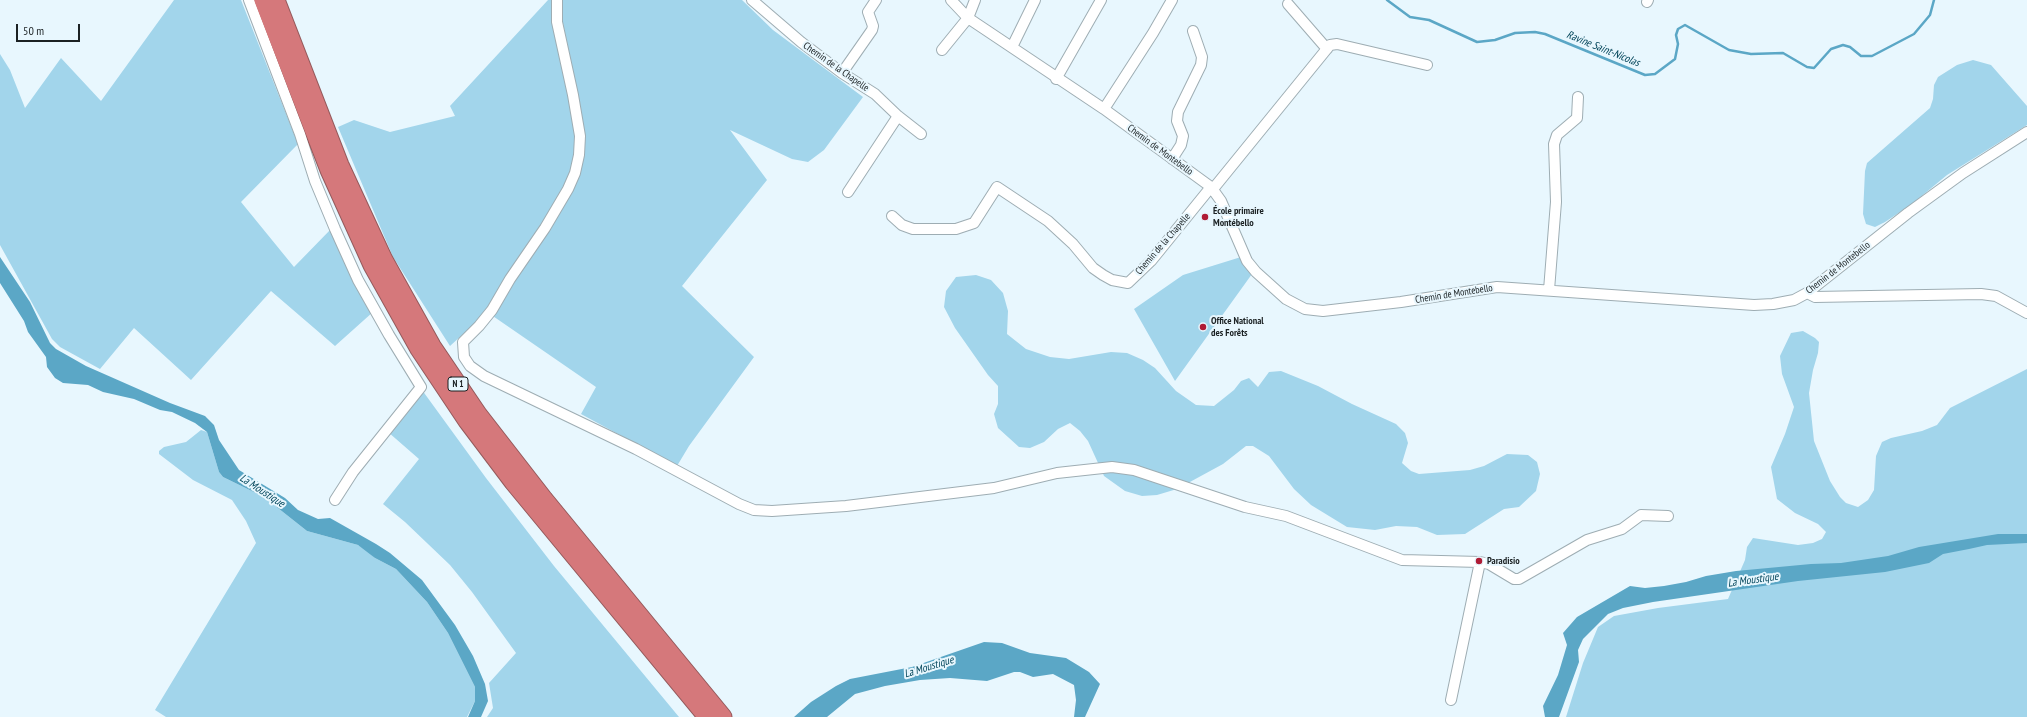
<!DOCTYPE html>
<html>
<head>
<meta charset="utf-8">
<style>
  body { margin:0 }
  #map { position:relative; width:2027px; height:717px; overflow:hidden; background:#e8f7fe; font-family:"PT Sans Narrow",sans-serif }
  canvas { display:block }
  .scale { position:absolute; left:16px; top:24px; width:64px; height:18px; box-sizing:border-box; border:2px solid #1b2123; border-top:0; padding-left:5px; font-size:12px; line-height:14px; white-space:nowrap; color:#1b2123; -webkit-text-stroke:3px #e8f7fe; paint-order:stroke }
</style>
</head>
<body>
<div id="map">
<canvas width="2027" height="717"></canvas>
<div class="scale">50 m</div>
</div>
<script>
const ctx = document.querySelector('canvas').getContext('2d');
ctx.lineJoin = 'round';
function fillPath(path, color) { ctx.fillStyle = color; ctx.fill(path, 'evenodd'); }
const poly = rows => new Path2D(rows.map(r => 'M' + r).join(''));
function trace(path, color, width, dash) { ctx.strokeStyle = color; ctx.lineWidth = width; ctx.lineCap = dash ? 'butt' : 'round'; ctx.setLineDash(dash || []); ctx.stroke(path); }
function label(font, color, halo, rows, align = 'center') {
  ctx.font = font + ' "PT Sans Narrow",sans-serif'; ctx.lineWidth = 4; ctx.setLineDash([]); ctx.textBaseline = 'middle'; ctx.strokeStyle = halo; ctx.fillStyle = color; for (const [text, x, y, turn = 0] of rows) {
    ctx.save(); ctx.translate(x, y); ctx.rotate((+turn || 0) * Math.PI / 180); ctx.textAlign = isNaN(turn) ? turn : align; if (halo) ctx.strokeText(text, 0, 0); ctx.fillText(text, 0, 0); ctx.restore();
  }
}
const green = poly([
  [174,0,241,0,298,144,241,202,294,267,331,229,373,312,335,346,271,291,191,380,134,328,100,369,60,347,52,339,0,245,0,54,10,70,25,108,61,58,101,101],
  [548,0,554,0,551,16,570,100,579,100,560,9,563,0,742,0,773,30,863,97,824,150,808,162,792,159,730,130,767,180,682,286,754,357,689,446,677,466,581,414,596,387,487,312,450,346,393,257,338,127,354,120,390,132,455,116,450,106],
  [1973,60,1991,65,2027,106,2027,125,1947,175,1912,204,1885,222,1875,227,1866,224,1863,214,1865,171,1867,163,1930,108,1933,99,1934,85,1938,77,1957,65],
  [1241,257,1252,274,1175,381,1134,309,1183,275],
  [976,275,991,280,1003,293,1008,311,1007,334,1026,349,1050,357,1069,359,1111,352,1127,353,1143,360,1155,368,1176,391,1196,405,1214,406,1234,390,1241,381,1249,378,1258,387,1269,372,1281,371,1318,386,1352,404,1396,424,1405,433,1408,443,1402,463,1411,471,1419,474,1470,470,1484,466,1507,454,1528,455,1537,462,1540,474,1536,491,1519,507,1504,509,1465,534,1437,535,1417,527,1396,526,1375,530,1347,527,1311,505,1294,489,1269,456,1253,446,1246,446,1223,464,1177,489,1157,495,1142,496,1125,491,1104,476,1088,441,1080,431,1070,423,1058,429,1044,442,1030,448,1019,447,998,428,994,414,998,404,998,386,988,375,955,328,944,307,946,291,956,277],
  [1803,331,1815,338,1819,342,1818,353,1813,370,1809,393,1814,441,1830,481,1840,497,1846,503,1858,507,1868,500,1874,490,1876,456,1882,442,1891,438,1922,431,1937,425,1950,408,2027,369,2027,717,1566,717,1583,663,1598,627,1614,616,1658,608,1728,599,1745,560,1747,547,1753,538,1798,545,1813,543,1822,539,1826,532,1818,524,1795,513,1777,499,1771,467,1785,434,1794,407,1782,374,1780,356,1791,333],
  [422,390,486,478,554,566,679,717,487,717,493,708,489,683,516,653,472,592,450,565,405,522,383,504,419,459,388,432],
  [201,430,207,432,219,472,223,477,264,497,307,531,358,545,369,551,375,558,396,569,427,602,448,633,475,687,475,701,467,717,166,717,155,710,256,543,246,521,232,500,193,480,159,454,159,451,164,447,186,442]
]);
const water = poly([
  [0,257,30,302,50,343,56,349,86,366,170,403,205,416,214,425,219,440,239,470,285,498,298,510,318,519,330,518,376,544,390,553,422,580,455,625,473,656,485,684,488,701,481,717,468,717,475,701,475,687,448,633,427,602,396,569,375,558,358,545,307,531,264,497,223,477,219,472,207,432,195,423,172,412,160,410,134,399,103,392,88,385,63,383,55,378,47,367,46,357,28,332,24,321,0,283],
  [1998,534,2027,534,2027,543,1987,545,1969,549,1943,554,1929,563,1885,572,1798,581,1653,602,1623,608,1608,614,1583,639,1578,650,1579,662,1559,717,1545,717,1543,706,1558,675,1567,645,1563,633,1577,617,1630,586,1645,588,1664,586,1686,582,1706,576,1736,571,1811,564,1841,563,1888,556,1919,547],
  [984,642,1002,643,1030,653,1066,658,1089,672,1100,684,1085,717,1074,717,1076,700,1074,685,1053,674,1033,677,1020,672,1014,672,987,681,950,678,920,680,885,686,855,694,827,717,794,717,811,702,836,686,850,679,912,667]
]);
const stream = poly([
  [1387,0,1410,17,1429,20,1477,42,1495,40,1515,33,1535,32,1545,34,1645,75,1655,74,1675,59,1678,44,1676,35,1678,29,1685,25,1729,50,1751,54,1783,53,1807,67,1814,68,1831,49,1843,45,1850,47,1861,56,1872,56,1914,34,1930,15,1934,0]
]);
const street = poly([
  [249,0,300,134,315,181,335,229,358,280,389,335,421,387,353,472,335,500],
  [557,0,557,22,573,95,580,136,579,155,575,173,568,189,545,228,510,279,492,310,479,326,463,342,464,357,470,366,484,376,636,449,739,504,754,510,772,511,846,506,994,488,1057,473,1112,467,1134,470,1245,507,1286,516,1402,560,1480,562,1489,564,1514,579,1519,579,1587,540,1622,529,1641,515,1668,516],
  [752,0,801,42,842,73,875,94,898,116,921,134],
  [951,0,968,18,1104,109,1211,187,1221,201,1247,261,1256,272,1286,299,1305,309,1323,311,1401,302,1497,287,1754,305,1773,304,1794,300,1807,293,1908,213,1963,173,2027,132],
  [1647,2,1648,0],
  [1288,4,1327,49],
  [1012,47,1035,0],
  [942,50,968,18,975,0],
  [842,73,872,30,873,26,868,12,876,0],
  [1056,79,1101,0],
  [1104,109,1153,33,1172,0],
  [1172,159,1181,145,1183,136,1177,121,1178,112,1201,65,1202,57,1193,31],
  [1213,189,1330,45,1337,44,1427,65],
  [848,192,898,116],
  [892,216,902,225,913,229,956,229,974,223,997,187,1048,221,1073,244,1093,268,1103,275,1112,280,1128,283,1151,261,1211,187],
  [1549,290,1556,202,1554,144,1557,135,1577,118,1578,97],
  [1807,293,1815,297,1981,294,1996,296,2027,313],
  [1451,700,1480,562]
]);
const highway = poly([
  [263,0,329,170,372,265,419,349,467,421,513,482,707,717],
  [276,0,340,165,384,260,432,346,478,414,544,499,723,717]
]);
const markers = [
  [1205,217,4,"#af1b35"],
  [1203,327,4,"#af1b35"],
  [1479,561,4,"#af1b35"]
];
const shields = [
  [458,384,20]
];
const shieldNames = [
  ["N 1",458,384]
];
const streetNames = [
  ["Chemin de la Chapelle",836,67,35],
  ["Chemin de Montebello",1160,150,36],
  ["Chemin de la Chapelle",1163,244,-49],
  ["Chemin de Montebello",1838,268,-38],
  ["Chemin de Montebello",1454,294,-9]
];
const poiNames = [
  ["École primaire",1213,211],
  ["Montébello",1213,223],
  ["Office National",1211,321],
  ["des Forêts",1211,333],
  ["Paradisio",1487,561]
];
const waterNames = [
  ["Ravine Saint-Nicolas",1603,49,22],
  ["La Moustique",262,491,33],
  ["La Moustique",1753,580,-8],
  ["La Moustique",929,667,-17]
];
fillPath(green, '#a2d5eb');
fillPath(water, '#5ba7c6');
trace(stream, '#5ba7c6', 2.5);
trace(street, '#9eadb3', 12);
trace(highway, '#945a5c', 19);
trace(street, '#fff', 10);
trace(highway, '#d5787b', 17);
for (const [x, y, r, color] of markers) { const dot = new Path2D(); dot.arc(x, y, r, 0, 2 * Math.PI); ctx.fillStyle = color; ctx.fill(dot); trace(dot, '#e8f7fe', 1.5); }
for (const [x, y, w] of shields) { const box = new Path2D(); box.roundRect(x - w / 2, y - 7, w, 14, 3); ctx.fillStyle = '#e8f7fe'; ctx.fill(box); trace(box, '#1b2123', 1); }
label('bold 9px', '#1b2123', null, shieldNames);
label('10px', '#1b2123', '#e8f7fe', streetNames);
label('bold 10px', '#1b2123', '#e8f7fe', poiNames, 'left');
label('italic 11px', '#004459', '#e8f7fe', waterNames);
</script>
</body>
</html>
